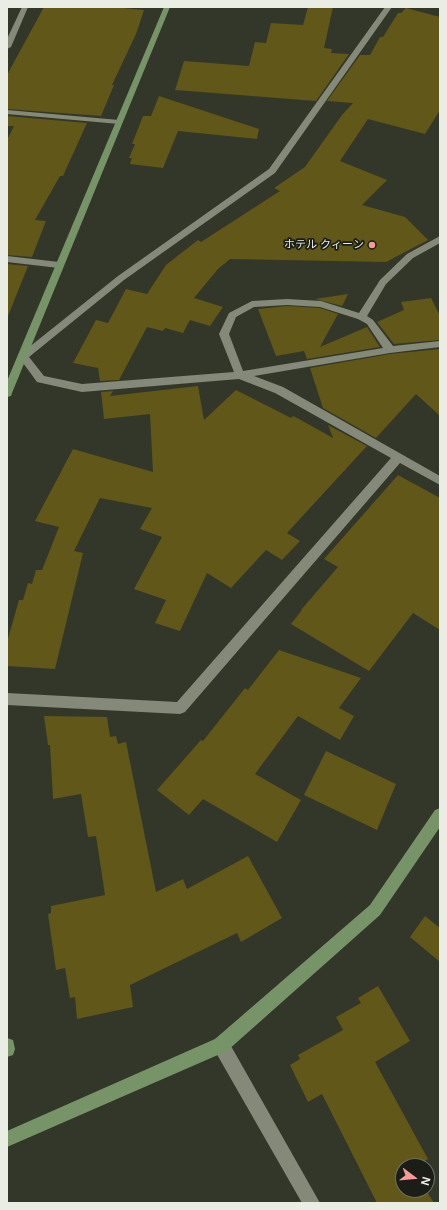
<!DOCTYPE html>
<html>
<head>
<meta charset="utf-8">
<style>
  body { margin:0 }
  #map { position:relative; width:447px; height:1210px; overflow:hidden; background:#333729; font-family:Inter,sans-serif }
  canvas { display:block }
  .frame { position:absolute; inset:0; border:8px solid #eaede4; pointer-events:none }
  .north { position:absolute; left:395px; top:1158px; width:40px; height:40px; box-sizing:border-box; background:#1b1d17; border:1px solid #6e7069; border-radius:50%; rotate:106deg; font-size:11px; font-weight:700; line-height:16px; text-align:center; color:#eaede4 }
  .north::after { content:''; display:block; margin:auto; width:14px; height:18px; background:#f59b99; clip-path:polygon(50% 0,100% 100%,50% 72%,0 100%) }
</style>
</head>
<body>
<div id="map">
<canvas width="447" height="1210"></canvas>
<div class="frame"></div>
<div class="north">N</div>
</div>
<script>
const ctx = document.querySelector('canvas').getContext('2d');
ctx.lineJoin = 'round';
function fillPath(path, color) { ctx.fillStyle = color; ctx.fill(path, 'evenodd'); }
const poly = rows => new Path2D(rows.map(r => 'M' + r).join(''));
function trace(path, color, width, dash) { ctx.strokeStyle = color; ctx.lineWidth = width; ctx.lineCap = dash ? 'butt' : 'round'; ctx.setLineDash(dash || []); ctx.stroke(path); }
function label(font, color, halo, rows, align = 'center') {
  ctx.font = font + ' Inter,"Noto Sans JP",sans-serif'; ctx.lineWidth = 3.5; ctx.setLineDash([]); ctx.textBaseline = 'middle'; ctx.strokeStyle = halo; ctx.fillStyle = color; for (const [text, x, y, turn = 0] of rows) {
    ctx.save(); ctx.translate(x, y); ctx.rotate((+turn || 0) * Math.PI / 180); ctx.textAlign = isNaN(turn) ? turn : align; if (halo) ctx.strokeText(text, 0, 0); ctx.fillText(text, 0, 0); ctx.restore();
  }
}
const building = poly([
  [44,7,112,7,144,10,136,34,112,85,114,85,101,116,7,109,7,75],
  [308,7,333,7,324,48,332,49,331,53,349,54,316,101,175,90,184,61,249,66,255,42,266,43,271,23,303,25],
  [406,8,440,17,440,110,425,134,368,119,340,161,387,180,362,205,405,217,428,240,386,262,230,259,218,269,194,298,223,307,210,326,190,320,183,333,165,328,163,331,147,327,119,380,100,381,98,368,73,363,96,320,108,323,126,289,147,294,166,265,198,240,201,242,280,191,274,188,305,167,342,115,353,103,327,101,360,55,370,55,380,37,383,37,398,13,401,13],
  [159,96,259,129,257,139,178,131,163,168,130,164,132,158,129,158,135,144,132,144,143,116,151,116],
  [7,116,87,123,63,176,60,176,35,220,46,221,32,257,7,255,7,140,14,126,7,126],
  [7,264,28,266,8,316,7,316],
  [348,294,342,306,315,299],
  [431,298,440,316,440,340,394,344,377,322,404,310,401,302],
  [287,306,320,308,338,314,320,347,367,327,380,347,307,359,304,351,276,356,258,309],
  [440,349,440,416,416,394,376,438,323,408,310,368,390,354],
  [198,386,204,420,236,390,291,418,293,416,299,419,333,438,328,425,367,446,287,533,300,541,282,560,266,550,231,588,207,573,180,631,155,623,166,600,134,589,162,537,140,529,152,508,100,498,74,551,83,553,55,669,7,666,7,642,19,600,23,600,28,583,32,584,36,570,42,570,59,527,35,521,73,449,153,472,150,414,104,419,101,392,113,391,110,396],
  [398,475,440,498,440,630,413,613,369,671,291,624,302,610,301,610,338,567,324,559],
  [279,650,361,678,339,708,354,716,340,740,298,716,255,774,301,800,277,842,203,799,189,815,157,790,201,740,203,741,245,688,248,690],
  [44,716,107,717,110,737,116,736,118,744,126,742,156,892,183,879,187,889,248,856,282,918,241,942,237,933,130,985,133,1007,77,1019,75,997,70,998,65,968,56,970,48,914,51,913,51,906,105,895,96,836,88,837,81,794,53,799,50,745,48,745],
  [326,751,396,784,377,830,304,795],
  [425,916,440,928,440,962,410,937],
  [378,986,410,1041,375,1062,428,1159,417,1166,403,1166,403,1190,426,1190,434,1203,377,1203,322,1094,308,1102,290,1065,300,1059,298,1055,343,1030,336,1017,361,1003,358,998]
]);
const street = poly([
  [22,7,28,7,11,47,7,49,7,39,22,7],
  [385,7,392,7,275,173,124,280,29,357,44,376,82,384,234,372,219,334,229,313,252,301,287,299,321,301,359,313,380,280,407,254,440,236,440,243,413,258,386,284,367,316,373,320,393,346,440,341,440,347,390,353,254,376,283,387,440,476,440,485,400,463,185,712,180,714,7,705,7,693,177,702,391,458,275,393,239,379,82,392,37,382,18,356,118,276,269,169,385,7],
  [287,305,320,307,358,319,367,324,383,348,243,371,229,334,236,317,254,307,287,305],
  [7,110,119,120,123,122,119,124,7,114,7,110],
  [7,256,59,262,64,265,59,268,7,262,7,256],
  [221,1037,227,1039,320,1203,302,1203,215,1051,213,1045,215,1039,221,1037]
]);
const secondary = poly([
  [164,7,170,7,12,393,11,396,7,397,7,381,164,7],
  [440,808,440,827,380,915,227,1051,7,1147,7,1131,215,1039,370,905,435,810,440,808],
  [7,1038,13,1040,15,1049,13,1055,7,1057,7,1038]
]);
const markers = [
  [372,245,4,"#f59b99"]
];
const farPoinames = [
  ["ホテル クィーン",364,245]
];
fillPath(building, '#605719');
fillPath(street, '#858979');
fillPath(secondary, '#769468');
for (const [x, y, r, color] of markers) { const dot = new Path2D(); dot.arc(x, y, r, 0, 2 * Math.PI); ctx.fillStyle = color; ctx.fill(dot); trace(dot, '#1b1d17', 1.5); }
label('11px', '#eaede4', '#1b1d17', farPoinames, 'right');
</script>
</body>
</html>
